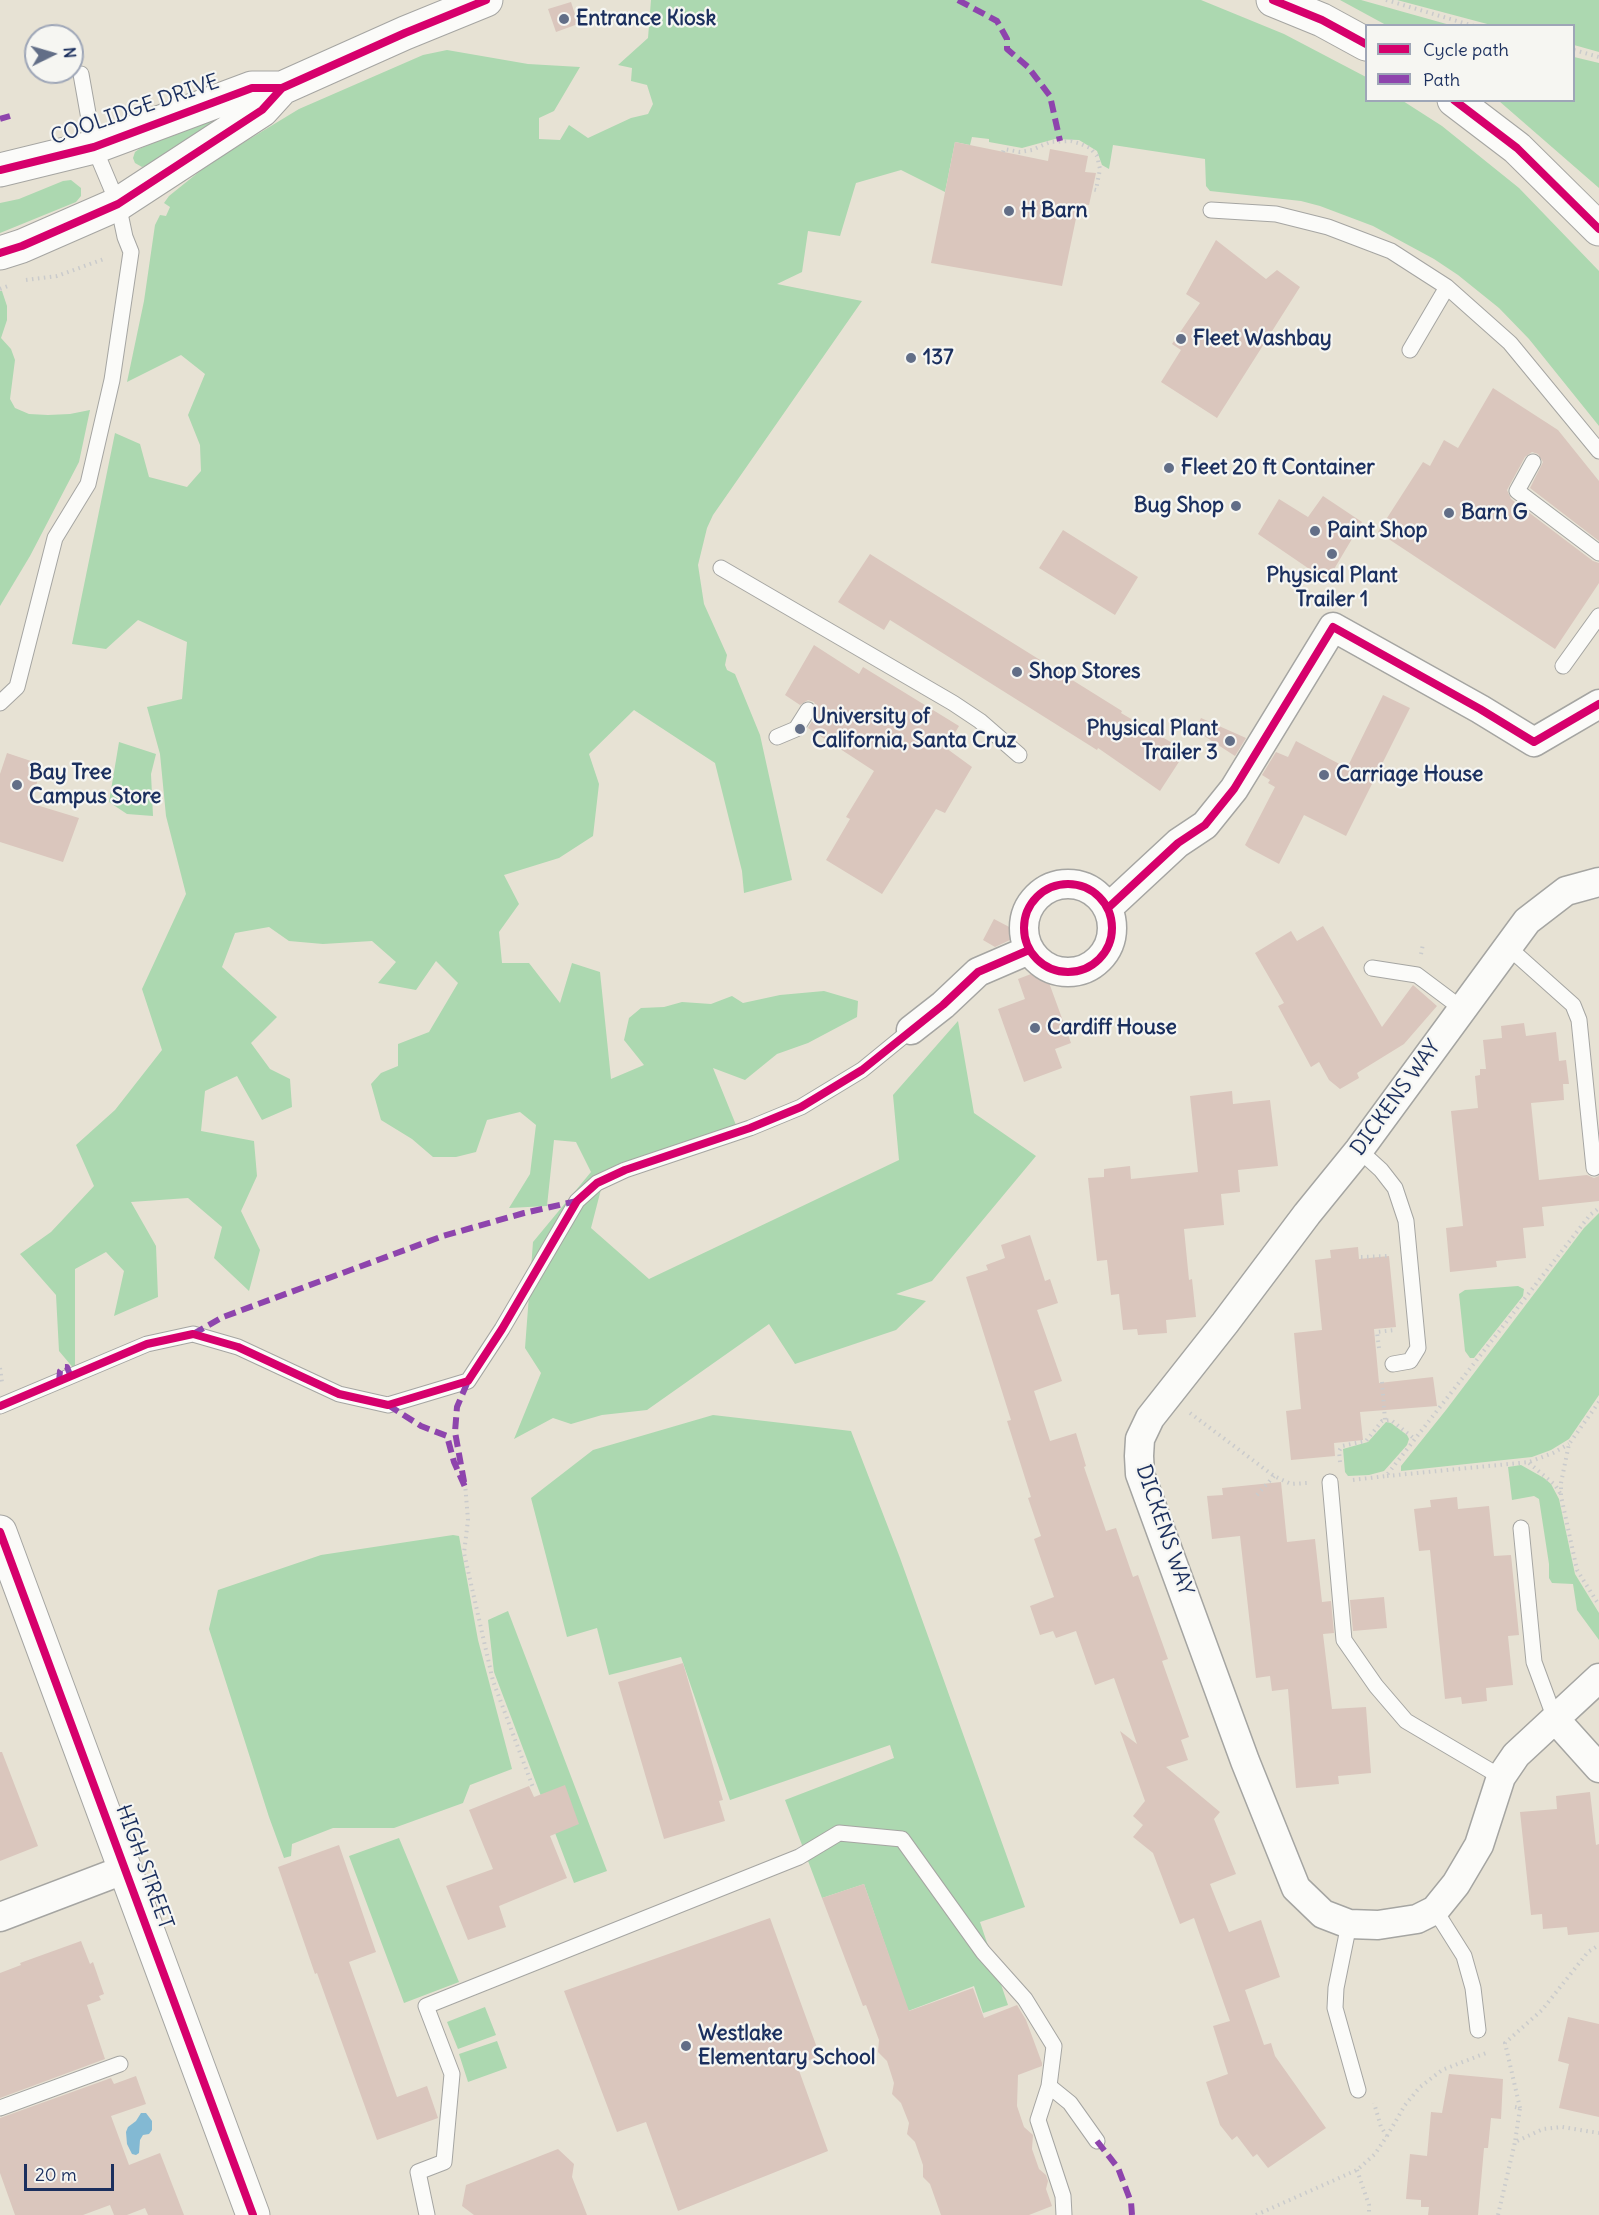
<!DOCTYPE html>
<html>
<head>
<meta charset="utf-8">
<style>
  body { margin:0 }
  #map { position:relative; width:1599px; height:2215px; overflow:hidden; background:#e7e2d4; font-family:Delius,sans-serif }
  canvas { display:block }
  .legend { position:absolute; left:1365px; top:24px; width:210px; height:78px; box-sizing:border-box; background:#f6f6f2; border:2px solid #9ea6b7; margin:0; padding:8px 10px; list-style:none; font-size:18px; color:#1b2f5e }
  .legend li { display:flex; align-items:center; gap:12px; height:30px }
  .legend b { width:30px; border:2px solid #9ea6b7 }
  .north { position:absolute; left:24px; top:24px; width:60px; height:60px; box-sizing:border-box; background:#f6f6f2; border:2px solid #9ea6b7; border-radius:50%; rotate:85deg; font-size:16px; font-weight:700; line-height:24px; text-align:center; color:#1b2f5e }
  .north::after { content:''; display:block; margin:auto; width:21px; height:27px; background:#626e87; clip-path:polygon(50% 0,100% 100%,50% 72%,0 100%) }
  .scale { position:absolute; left:24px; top:2164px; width:90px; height:27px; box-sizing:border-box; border:3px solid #1b2f5e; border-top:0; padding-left:8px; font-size:18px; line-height:21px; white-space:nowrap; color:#1b2f5e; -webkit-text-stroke:4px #f6f6f2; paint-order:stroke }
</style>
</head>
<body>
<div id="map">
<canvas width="1599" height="2215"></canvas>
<ul class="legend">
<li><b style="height:8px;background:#d6006c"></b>Cycle path</li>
<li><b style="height:8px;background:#8e44ad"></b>Path</li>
</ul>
<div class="north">N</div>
<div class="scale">20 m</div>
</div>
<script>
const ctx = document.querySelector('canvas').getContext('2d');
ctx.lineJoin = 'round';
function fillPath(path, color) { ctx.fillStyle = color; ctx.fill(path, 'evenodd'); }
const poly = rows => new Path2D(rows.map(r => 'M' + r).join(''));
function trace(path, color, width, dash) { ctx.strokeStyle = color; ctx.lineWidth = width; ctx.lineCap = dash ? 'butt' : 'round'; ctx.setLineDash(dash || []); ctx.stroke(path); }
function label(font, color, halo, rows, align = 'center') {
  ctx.font = font + ' Delius,sans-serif'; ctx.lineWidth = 4.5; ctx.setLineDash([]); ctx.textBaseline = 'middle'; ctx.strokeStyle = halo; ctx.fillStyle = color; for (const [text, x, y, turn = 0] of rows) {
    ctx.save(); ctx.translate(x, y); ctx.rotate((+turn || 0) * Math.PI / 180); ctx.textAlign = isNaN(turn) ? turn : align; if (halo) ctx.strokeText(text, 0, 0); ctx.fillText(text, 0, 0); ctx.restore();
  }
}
const green = poly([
  [651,0,1201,0,1284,34,1366,77,1366,100,1403,101,1442,126,1519,188,1599,271,1599,426,1529,339,1499,308,1458,275,1434,259,1373,226,1320,206,1301,201,1210,191,1206,186,1205,159,1113,145,1109,169,1102,165,1097,151,1079,140,1055,139,1022,148,989,142,989,139,972,137,970,145,955,142,945,192,901,170,856,183,840,236,808,231,802,272,777,284,862,301,713,515,707,528,698,565,704,604,727,655,725,665,727,670,735,674,760,735,792,880,744,893,742,871,715,763,634,710,589,754,599,784,593,836,559,858,504,875,519,904,499,932,502,963,529,963,560,1003,572,963,600,972,611,1079,644,1065,624,1040,629,1018,641,1008,664,1007,682,1002,711,1004,732,996,743,1003,780,995,824,991,858,1001,857,1017,808,1043,777,1054,745,1080,713,1068,736,1125,645,1159,606,1170,591,1228,649,1279,899,1160,893,1095,958,1021,974,1113,1036,1156,932,1281,896,1294,926,1301,896,1330,795,1364,769,1324,647,1410,602,1415,571,1424,553,1418,514,1439,541,1373,525,1348,533,1242,591,1172,576,1142,554,1140,547,1206,509,1208,530,1174,536,1125,520,1112,487,1120,476,1152,456,1157,433,1157,412,1139,381,1120,371,1084,381,1073,398,1066,398,1044,429,1032,458,983,436,961,416,990,378,983,396,962,372,941,323,944,289,941,269,927,235,933,222,967,277,1017,251,1043,270,1069,290,1079,292,1107,262,1120,237,1076,205,1091,201,1131,254,1141,257,1176,241,1211,260,1250,249,1291,214,1258,222,1227,188,1198,131,1202,156,1246,158,1297,114,1316,124,1271,106,1252,75,1269,75,1370,59,1351,56,1295,20,1254,51,1232,94,1186,76,1145,115,1110,162,1050,142,989,186,894,166,816,160,754,147,707,182,699,187,642,138,620,106,649,72,644,115,433,140,444,149,477,187,487,201,471,200,445,188,415,205,374,181,355,127,382,144,301,155,225,160,215,166,216,170,207,164,203,169,196,210,163,233,149,299,109,423,55,447,50,528,64,580,67,554,111,539,118,539,139,560,140,569,125,588,138,631,118,648,114,653,104,647,85,631,81,632,68,618,65,648,38],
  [1340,0,1361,0,1450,25,1386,25],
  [1397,0,1599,0,1599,52,1574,45,1574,26,1491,25],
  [1574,57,1599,63,1599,188,1499,101,1574,100],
  [252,100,148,165,142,167,135,163,133,158,135,152,139,149],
  [71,180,81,188,81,196,76,202,0,233,0,203,19,199,63,181],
  [0,291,2,291,7,306,7,320,1,338,11,349,15,360,10,399,15,408,29,414,48,415,70,414,90,410,79,462,30,556,0,606],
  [119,742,156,754,151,774,153,816,127,814,109,802],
  [1599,1213,1599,1395,1569,1439,1551,1450,1532,1457,1401,1471,1401,1466,1446,1410,1584,1228],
  [1518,1286,1524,1289,1523,1296,1474,1358,1470,1358,1465,1351,1459,1294,1465,1290],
  [713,1415,851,1431,900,1558,1025,1907,980,1922,1008,2005,983,2013,974,1986,908,2011,864,1884,822,1898,785,1800,894,1758,890,1745,730,1800,681,1657,609,1675,597,1628,567,1637,531,1498,593,1450],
  [1386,1422,1391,1423,1407,1435,1409,1439,1407,1445,1384,1471,1369,1475,1348,1476,1345,1472,1343,1449,1368,1442],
  [1521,1465,1544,1478,1551,1484,1559,1499,1575,1574,1599,1613,1599,1640,1577,1610,1573,1584,1552,1583,1549,1578,1549,1564,1539,1499,1534,1496,1512,1500,1508,1467],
  [453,1535,459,1536,478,1640,512,1769,470,1785,463,1803,394,1828,333,1828,292,1844,291,1856,284,1858,269,1817,209,1629,218,1590,321,1555],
  [508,1611,607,1871,574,1883,494,1672,488,1620],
  [399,1838,459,1982,404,2003,349,1856],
  [485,2007,496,2035,458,2049,447,2022],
  [497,2041,507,2068,468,2082,459,2054]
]);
const water = poly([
  [141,2113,146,2113,152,2121,152,2130,149,2134,143,2135,140,2140,139,2153,136,2155,132,2154,127,2144,126,2132,128,2127,136,2121]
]);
const building = poly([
  [571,2,578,24,556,32,548,9],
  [955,142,1048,161,1050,149,1088,156,1085,172,1096,173,1089,205,1079,204,1062,286,931,263],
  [1216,240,1266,279,1277,270,1300,287,1217,418,1161,382,1181,350,1172,344,1200,303,1186,294],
  [1493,388,1558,430,1599,481,1599,541,1530,488,1543,462,1538,454,1532,452,1525,457,1507,490,1511,499,1593,561,1599,563,1599,583,1555,649,1378,532,1423,462,1430,466,1444,440,1458,448],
  [1323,496,1362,522,1327,581,1258,534,1279,499,1308,517],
  [1063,530,1138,577,1115,615,1039,568],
  [870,554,1122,711,1121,713,1186,751,1160,791,1098,748,1097,750,890,620,884,630,838,602],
  [814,645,859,674,863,667,959,726,946,748,972,767,945,813,936,809,882,894,826,860,850,819,846,817,874,771,808,728,818,711,814,702,808,700,800,705,785,695],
  [1383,695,1410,708,1346,836,1304,815,1279,864,1249,848,1245,845,1275,787,1268,783,1270,780,1262,775,1276,752,1288,757,1296,741,1347,768],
  [1201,718,1246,738,1235,756,1195,730],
  [7,753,43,765,30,803,79,818,63,862,0,842,0,774],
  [994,919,1015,930,1010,940,995,947,983,940],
  [1323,926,1382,1027,1413,985,1437,1006,1404,1044,1357,1073,1359,1078,1340,1089,1329,1080,1319,1062,1311,1067,1278,1006,1284,1003,1255,953,1291,931,1297,941],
  [1044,969,1071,1043,1055,1049,1062,1068,1024,1082,998,1009,1025,999,1018,979],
  [1524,1023,1526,1036,1556,1032,1559,1061,1566,1060,1569,1084,1563,1084,1564,1100,1531,1103,1539,1180,1587,1175,1594,1178,1599,1176,1599,1201,1542,1207,1544,1226,1523,1228,1526,1258,1496,1261,1497,1267,1450,1272,1446,1228,1463,1226,1451,1111,1478,1108,1475,1076,1480,1075,1480,1069,1486,1069,1483,1040,1502,1038,1501,1026],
  [1232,1091,1233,1104,1270,1100,1278,1166,1238,1170,1240,1192,1221,1194,1224,1225,1184,1229,1189,1280,1192,1279,1196,1317,1166,1320,1167,1333,1138,1335,1137,1329,1123,1330,1119,1294,1111,1295,1107,1260,1097,1261,1088,1178,1104,1177,1104,1169,1130,1166,1131,1179,1198,1172,1190,1096],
  [1030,1235,1045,1281,1050,1279,1058,1303,1037,1310,1062,1381,1034,1391,1050,1441,1076,1433,1086,1466,1084,1467,1106,1531,1116,1528,1133,1577,1138,1575,1168,1659,1162,1661,1189,1737,1181,1740,1188,1760,1166,1767,1220,1812,1214,1819,1236,1874,1210,1884,1229,1932,1261,1920,1280,1977,1245,1990,1264,2045,1271,2043,1275,2056,1326,2128,1268,2168,1257,2154,1253,2157,1237,2136,1232,2140,1220,2125,1206,2082,1228,2074,1213,2026,1230,2021,1194,1918,1180,1924,1153,1853,1133,1837,1143,1825,1133,1816,1145,1801,1120,1731,1137,1744,1114,1678,1095,1685,1076,1631,1056,1638,1053,1631,1040,1635,1030,1606,1054,1597,1034,1539,1041,1536,1028,1498,1031,1497,1007,1421,1011,1420,966,1277,988,1270,986,1265,1005,1258,1001,1245],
  [1358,1247,1359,1259,1389,1256,1396,1327,1374,1329,1379,1383,1433,1377,1437,1406,1360,1412,1363,1440,1334,1443,1335,1456,1291,1460,1286,1411,1301,1409,1294,1333,1322,1330,1315,1260,1331,1258,1330,1250],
  [1281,1482,1287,1542,1315,1539,1322,1602,1331,1601,1334,1633,1323,1634,1332,1709,1366,1707,1371,1773,1338,1776,1339,1784,1296,1788,1288,1689,1272,1691,1270,1676,1256,1678,1240,1536,1212,1539,1207,1496,1223,1495,1222,1488],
  [1457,1497,1458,1509,1489,1506,1494,1556,1511,1555,1519,1635,1508,1636,1513,1685,1486,1688,1487,1701,1462,1704,1461,1697,1445,1699,1430,1550,1419,1551,1414,1509,1431,1507,1430,1500],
  [1384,1597,1387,1628,1353,1631,1350,1600],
  [683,1663,723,1800,719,1801,725,1821,664,1839,618,1682],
  [0,1752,2,1752,38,1846,0,1861],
  [565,1785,579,1824,550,1836,567,1878,499,1906,506,1927,468,1940,446,1886,493,1869,469,1810,529,1786,534,1797],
  [1590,1792,1596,1845,1599,1844,1599,1932,1568,1935,1567,1927,1543,1929,1542,1914,1531,1915,1520,1812,1557,1809,1556,1796],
  [339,1845,376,1952,349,1962,397,2097,427,2086,438,2118,377,2140,317,1973,315,1974,278,1867],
  [864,1884,909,2011,973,1988,984,2018,1017,2005,1026,2020,1042,2063,1042,2066,1018,2075,1017,2106,1024,2127,1033,2135,1032,2149,1039,2169,1046,2175,1048,2181,1046,2189,1052,2206,1029,2215,941,2215,930,2184,923,2177,923,2165,915,2142,907,2134,909,2123,901,2103,892,2094,894,2083,887,2061,878,2052,879,2040,866,2005,863,2006,822,1898],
  [770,1918,820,2056,797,2065,828,2151,678,2211,646,2122,617,2132,564,1991],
  [81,1941,90,1964,93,1962,104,1994,99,1996,101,2000,87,2005,105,2059,0,2098,0,1973,21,1965,20,1963],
  [1568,2017,1599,2024,1599,2117,1559,2108,1569,2064,1558,2061],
  [1449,2074,1503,2079,1501,2119,1491,2118,1488,2148,1484,2148,1478,2215,1428,2215,1429,2207,1421,2207,1421,2200,1406,2199,1410,2154,1427,2156,1431,2112,1442,2113],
  [136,2076,146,2104,111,2116,129,2165,160,2153,184,2215,148,2215,145,2208,127,2215,114,2215,110,2205,83,2215,15,2215,0,2173,0,2118,111,2078,114,2084],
  [558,2149,574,2164,572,2177,587,2215,474,2215,462,2206,466,2185]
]);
const path = poly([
  [1386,0,1474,26],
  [1574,50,1599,57],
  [1003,152,1004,149,1020,152,1032,150,1050,142,1071,141,1081,144,1090,148,1097,156,1100,169,1096,190,1092,189],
  [26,280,57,276,104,259],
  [0,289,11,285],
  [1421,954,1423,944],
  [1361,1257,1387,1256],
  [1379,1348,1377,1332,1395,1330],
  [0,1368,2,1382],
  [1382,1382,1385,1420],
  [1599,1402,1569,1444,1561,1483,1561,1496,1577,1570,1599,1605],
  [1190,1413,1274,1476,1291,1484,1307,1483],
  [1340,1462,1339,1451,1342,1446,1366,1441,1382,1421,1391,1420,1416,1440],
  [1529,1463,1555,1485,1560,1493],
  [1387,1476,1529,1462,1553,1453,1569,1444],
  [1353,1480,1386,1476,1590,1215,1599,1208],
  [465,1483,468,1520,464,1553,493,1681,534,1790],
  [1257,1495,1274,1476],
  [1515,2107,1520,2108,1515,2142,1543,2129,1562,2127,1599,2133],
  [1520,2108,1505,2043,1542,2010,1588,1952,1599,1945],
  [1387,2136,1405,2105,1420,2087,1442,2070,1486,2053],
  [1357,2170,1369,2205,1369,2215],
  [1256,2215,1357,2170,1375,2154,1387,2136,1381,2127,1374,2103],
  [1498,2215,1515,2142]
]);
const lane = poly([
  [1211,210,1276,214,1328,227,1391,251,1447,287,1510,343,1599,451],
  [1410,350,1447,287],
  [1533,462,1517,491,1599,553],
  [721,568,953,703,980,721,1019,755],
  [1563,666,1599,616],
  [0,703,17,687,55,538,88,484,112,380,131,252,125,237,118,204,94,147,81,74],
  [777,737,796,729,808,710],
  [1508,947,1573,1005,1579,1020,1594,1168],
  [1372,968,1417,975,1461,1008],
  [1359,1150,1381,1170,1395,1188,1406,1221,1418,1348,1410,1361,1393,1364],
  [0,1406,147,1344,193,1334,238,1347,339,1394,388,1405,468,1381,502,1329,577,1201,597,1183,625,1170,750,1128,801,1107,862,1070,911,1030],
  [1330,1482,1344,1640,1376,1686,1406,1721,1501,1777],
  [1521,1528,1534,1662,1555,1719],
  [1435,1910,1464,1956,1473,1988,1478,2030],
  [1349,1924,1336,1988,1335,2008,1358,2090],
  [1049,2086,1070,2103,1097,2141],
  [0,2108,120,2064],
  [427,2215,418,2172,444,2162,452,2074,426,2006,799,1857,839,1833,902,1839,983,1952,1025,1999,1054,2046,1049,2086,1038,2120,1063,2196,1064,2215]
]);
const street = poly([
  [1599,882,1566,891,1527,921,1359,1150,1307,1214,1225,1323,1150,1418,1140,1439,1139,1456,1140,1474,1245,1761,1296,1888,1323,1914,1349,1924,1378,1925,1417,1919,1435,1910,1456,1884,1479,1845,1501,1777,1516,1755,1599,1678],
  '1024 928a44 44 0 1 1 88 0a44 44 0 1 1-88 0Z',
  [1108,908,1178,843,1205,825,1234,789,1333,627,1480,709,1534,742,1599,704],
  [911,1030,943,1005,978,972,1029,950],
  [1555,1719,1599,1768],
  [0,1917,126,1869]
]);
const secondary = poly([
  [1273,0,1322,20,1366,44],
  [1454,100,1517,148,1599,229],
  [0,170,94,147,252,88,282,88,405,33,486,0],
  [0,253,22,246,118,204,262,110,282,88],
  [0,1532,253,2215]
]);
const quiet = poly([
  [958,0,997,21,1007,39,1007,49,1028,67,1050,96,1060,141],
  [0,119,10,116],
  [193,1334,223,1317,443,1236,524,1213,577,1201],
  [59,1382,60,1371,63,1367,67,1367,71,1377],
  [388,1405,421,1426,447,1436,454,1462,465,1487,455,1432,457,1407,468,1381],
  [1097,2141,1118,2168,1131,2202,1132,2215]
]);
const cycleway = poly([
  [1273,0,1322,20,1366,44],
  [1454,100,1517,148,1599,229],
  [0,170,94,147,252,88,282,88,405,33,486,0],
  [0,253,22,246,118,204,262,110,282,88],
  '1024 928a44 44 0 1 1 88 0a44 44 0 1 1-88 0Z',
  [1108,908,1178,843,1205,825,1234,789,1333,627,1480,709,1534,742,1599,704],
  [0,1406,147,1344,193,1334,238,1347,339,1394,388,1405,468,1381,502,1329,577,1201,597,1183,625,1170,750,1128,801,1107,862,1070,943,1005,978,972,1029,950],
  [0,1532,253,2215]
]);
const markers = [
  [564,19,6,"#626e87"],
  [1009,211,6,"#626e87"],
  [1181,339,6,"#626e87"],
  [911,358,6,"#626e87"],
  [1169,468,6,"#626e87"],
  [1236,506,6,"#626e87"],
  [1449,513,6,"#626e87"],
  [1315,531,6,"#626e87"],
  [1332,554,6,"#626e87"],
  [1017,672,6,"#626e87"],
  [800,729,6,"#626e87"],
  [1230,741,6,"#626e87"],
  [1324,775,6,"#626e87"],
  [17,785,6,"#626e87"],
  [1035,1028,6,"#626e87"],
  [686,2046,6,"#626e87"]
];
const poiNames = [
  ["Entrance Kiosk",576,19],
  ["H Barn",1021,211],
  ["Fleet Washbay",1193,339],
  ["137",923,358],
  ["Fleet 20 ft Container",1181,468],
  ["Bug Shop",1224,506,"right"],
  ["Barn G",1461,513],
  ["Paint Shop",1327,531],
  ["Physical Plant",1332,576,"center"],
  ["Trailer 1",1332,600,"center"],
  ["Shop Stores",1029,672],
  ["University of",812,717],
  ["California, Santa Cruz",812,741],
  ["Physical Plant",1218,729,"right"],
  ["Trailer 3",1218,753,"right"],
  ["Bay Tree",29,773],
  ["Campus Store",29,797],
  ["Carriage House",1336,775],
  ["Cardiff House",1047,1028],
  ["Westlake",698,2034],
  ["Elementary School",698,2058]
];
const streetNames = [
  ["COOLIDGE DRIVE",135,110,-19],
  ["DICKENS WAY",1396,1098,-54],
  ["DICKENS WAY",1164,1530,71],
  ["HIGH STREET",144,1867,70]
];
fillPath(green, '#acd8b0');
fillPath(water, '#83b9d3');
fillPath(building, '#dac6bd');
trace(lane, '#a5a5a2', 17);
trace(street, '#a5a5a2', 31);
trace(secondary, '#a5a5a2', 35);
trace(path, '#cacbcc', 4, [1.5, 4.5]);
trace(lane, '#fbfbf9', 15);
trace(street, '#fbfbf9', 28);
trace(secondary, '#fbfbf9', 33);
trace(quiet, '#8e44ad', 6, [12, 6]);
trace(cycleway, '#d6006c', 8);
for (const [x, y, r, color] of markers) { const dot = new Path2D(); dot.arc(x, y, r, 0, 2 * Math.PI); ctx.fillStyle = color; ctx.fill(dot); trace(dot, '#f6f6f2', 2); }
label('bold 21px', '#1b2f5e', '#f6f6f2', poiNames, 'left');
label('21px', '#1b2f5e', '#f6f6f2', streetNames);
</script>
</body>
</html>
